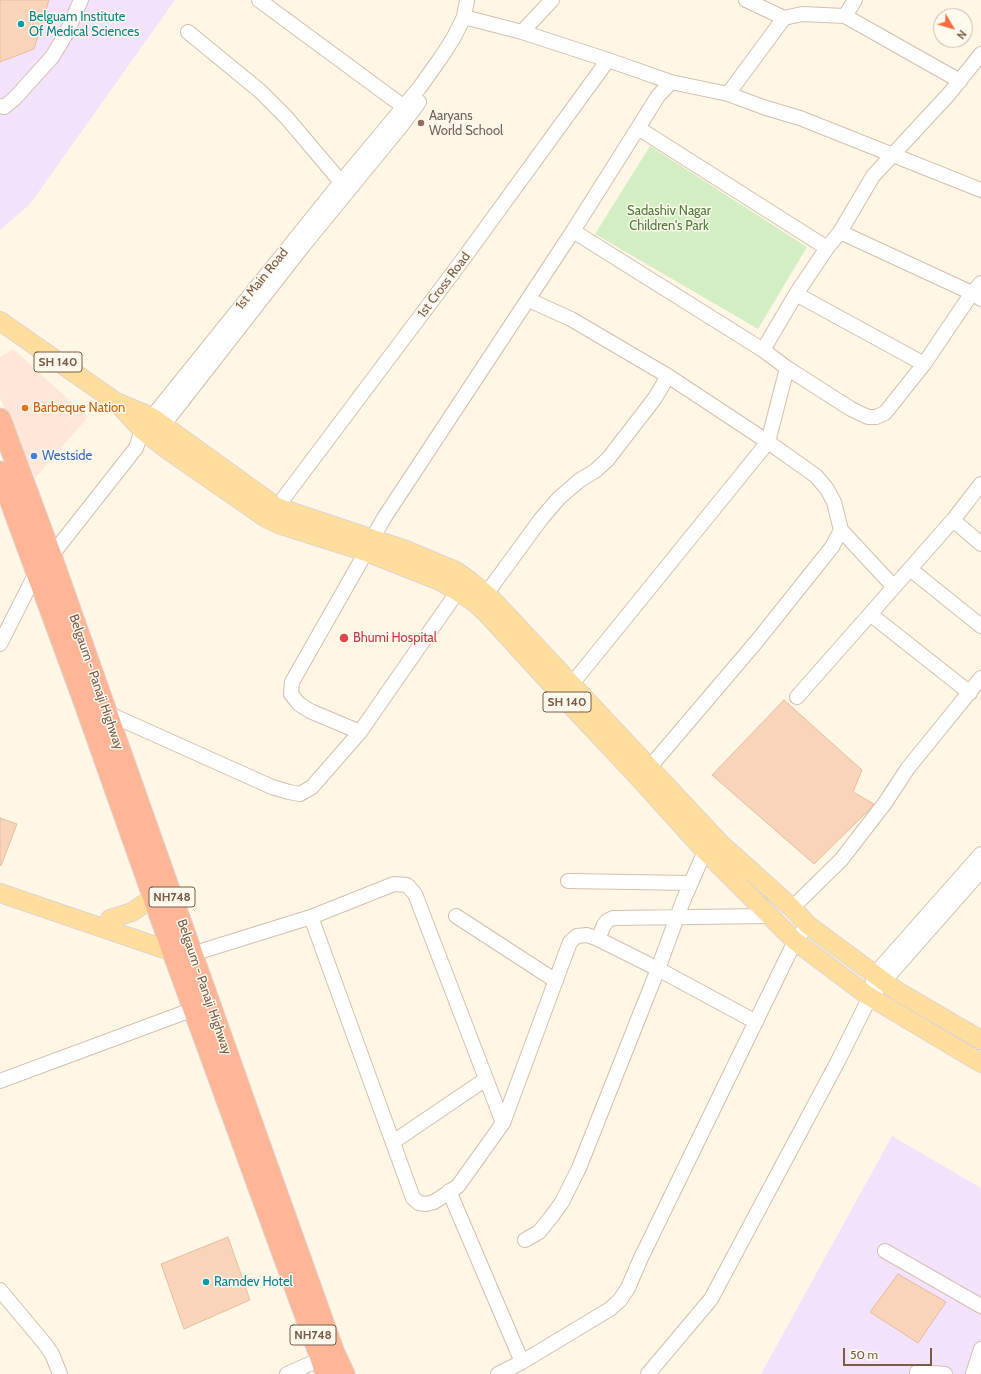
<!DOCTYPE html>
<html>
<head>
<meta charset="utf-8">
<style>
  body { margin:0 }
  #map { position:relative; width:981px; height:1374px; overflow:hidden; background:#fff6e6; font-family:Cabin,sans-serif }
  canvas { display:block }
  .north { position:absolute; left:933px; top:8px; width:40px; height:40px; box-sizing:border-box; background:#fff9ee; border:1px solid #cabaab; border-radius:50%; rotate:128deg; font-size:11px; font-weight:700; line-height:16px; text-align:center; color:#7b5b47 }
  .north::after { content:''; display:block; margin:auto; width:14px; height:18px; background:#f56c3e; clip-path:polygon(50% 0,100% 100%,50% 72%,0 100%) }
  .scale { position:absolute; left:843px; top:1348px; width:89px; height:18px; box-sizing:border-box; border:2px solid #7b5b47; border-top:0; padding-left:5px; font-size:12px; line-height:14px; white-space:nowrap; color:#7b5b47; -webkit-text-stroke:3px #fff9ee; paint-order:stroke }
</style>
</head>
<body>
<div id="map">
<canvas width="981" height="1374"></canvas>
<div class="north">N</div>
<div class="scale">50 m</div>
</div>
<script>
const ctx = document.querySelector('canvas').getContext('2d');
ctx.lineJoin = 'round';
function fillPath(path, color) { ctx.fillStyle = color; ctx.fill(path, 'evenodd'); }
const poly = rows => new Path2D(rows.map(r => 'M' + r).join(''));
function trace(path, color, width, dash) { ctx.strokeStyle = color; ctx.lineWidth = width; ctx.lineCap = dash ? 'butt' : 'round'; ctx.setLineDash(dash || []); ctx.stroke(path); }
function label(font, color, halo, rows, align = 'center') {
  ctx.font = font + ' Cabin,sans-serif'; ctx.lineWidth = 3; ctx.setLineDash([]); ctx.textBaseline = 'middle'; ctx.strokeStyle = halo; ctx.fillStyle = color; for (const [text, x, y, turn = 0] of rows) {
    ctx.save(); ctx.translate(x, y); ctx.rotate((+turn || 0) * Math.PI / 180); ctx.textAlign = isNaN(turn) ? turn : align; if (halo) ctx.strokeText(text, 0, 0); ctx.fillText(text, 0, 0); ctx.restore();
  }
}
const commercial = poly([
  [13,349,88,417,35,478,0,398,0,357]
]);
const education = poly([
  [0,0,175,0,30,204,0,230],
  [892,1136,981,1188,981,1374,761,1374]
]);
const green = poly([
  [650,146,807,247,758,329,595,234]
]);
const building = poly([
  [0,0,49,0,34,49,0,62,0,0],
  [784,700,862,770,853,792,874,804,867,812,814,864,712,775,784,700],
  [0,818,17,824,1,866,0,865,0,818],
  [228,1237,250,1300,184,1329,161,1264,228,1237],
  [898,1274,946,1302,918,1343,870,1312,898,1274]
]);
const minor = poly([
  [259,0,404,107],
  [746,0,784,18],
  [855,0,845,16,960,81],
  [464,17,522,32,608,60,671,82,728,94,766,108,800,118,981,190],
  [188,32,260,91,286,117,341,182],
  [522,32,552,0],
  [728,94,784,18,802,14,845,16],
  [0,106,4,107,15,98,52,57,66,34,81,0],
  [638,128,658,96,671,82],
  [573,231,638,128,827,248],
  [840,232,972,293,981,299],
  [796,294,924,364],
  [529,300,571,319,668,376,768,442,571,685],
  [763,350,796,294,827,248,840,232,873,176,949,94,981,54],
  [158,432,303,246,402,125,419,102],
  [277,507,461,262,608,60],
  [953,520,981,544],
  [841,530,894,587],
  [372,539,384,518,573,231,763,350,787,368,851,409,868,417,876,417,885,413,924,364,972,293,981,283],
  [51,556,136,448,142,430,152,417,341,182,420,87,442,56,454,37,464,17,467,0],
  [910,569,981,626],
  [481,601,541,519,559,498,580,480,595,471,608,459,655,398,668,376],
  [870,614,970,693],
  [0,644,37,571],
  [797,697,953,520,981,484],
  [107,713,272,787,289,792,300,794,312,787,360,732,458,591],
  [360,732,310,711,299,704,291,694,292,682,366,552],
  [649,768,757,641,832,547,841,530,834,502,827,489,816,476,768,442,787,368],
  [981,854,874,975,870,997,981,871],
  [568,881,691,883],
  [792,908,841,860,885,803,908,768,981,678],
  [456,916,556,981],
  [311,917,413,1198,419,1203,426,1204,434,1202,458,1186,503,1123],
  [598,939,604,925,607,921,613,918,770,916],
  [192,954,311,917,394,884,407,885,415,894,503,1123,570,942,577,936,587,935,598,939,658,969,756,1022],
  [0,1081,202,1006],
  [393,1142,486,1079],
  [449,1191,522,1362],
  [525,1240,539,1232,552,1216,562,1202,579,1168,658,969,683,901,705,851],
  [885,1251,981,1306],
  [0,1290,45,1344,52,1354,60,1374],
  [917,1372,945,1374],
  [287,1374,328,1356],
  [498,1374,522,1362,610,1309,620,1300,628,1288,640,1260,795,941,808,925],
  [648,1374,711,1299,838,1061,870,997],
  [973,1374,981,1349]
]);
const major = poly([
  [0,321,116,402,152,417,277,507,406,550,456,571,470,581,491,598,721,844,792,908,808,925,897,991,981,1040],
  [120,406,142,430,168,450,266,518,281,525,366,552,442,582,474,602,487,614,562,696,638,777,705,851,795,941,867,995,981,1063],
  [0,893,173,952,184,953],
  [110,919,132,912,154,897]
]);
const highway = poly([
  [0,419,51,556,255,1132,334,1353,344,1374],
  [0,472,84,701,173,952,321,1358,326,1374]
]);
const markers = [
  [21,24,4,"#0f9aa8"],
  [421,123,4,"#8d6e63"],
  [25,408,4,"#e8710a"],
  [34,456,4,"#3f7fe0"],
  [344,638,5,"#e0444e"],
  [206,1282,4,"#0f9aa8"]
];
const shields = [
  [58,362,48],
  [567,702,48],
  [172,897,46],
  [313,1335,46]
];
const shieldNames = [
  ["SH 140",58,362],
  ["SH 140",567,702],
  ["NH748",172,897],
  ["NH748",313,1335]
];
const cultureNames = [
  ["Belguam Institute",29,17],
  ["Of Medical Sciences",29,32],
  ["Ramdev Hotel",214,1282]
];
const educationNames = [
  ["Aaryans",429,116],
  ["World School",429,131]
];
const parkNames = [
  ["Sadashiv Nagar",669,211],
  ["Children's Park",669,226]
];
const streetNames = [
  ["1st Main Road",262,279,-51],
  ["1st Cross Road",444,285,-53],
  ["Belgaum - Panaji Highway",96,682,71],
  ["Belgaum - Panaji Highway",204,987,71]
];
const foodNames = [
  ["Barbeque Nation",33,408]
];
const shopNames = [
  ["Westside",42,456]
];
const healthNames = [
  ["Bhumi Hospital",353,638]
];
fillPath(commercial, '#ffe6d9');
fillPath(education, '#f3e2fb');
fillPath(green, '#d3eec2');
fillPath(building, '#f7d4ba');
trace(building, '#ecbb99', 1);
trace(minor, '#d5bfad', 16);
trace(major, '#ddd4cf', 20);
trace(highway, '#ddd4cf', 23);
trace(minor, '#fff', 14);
trace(major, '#ffdd9c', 18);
trace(highway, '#ffb596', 21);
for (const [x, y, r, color] of markers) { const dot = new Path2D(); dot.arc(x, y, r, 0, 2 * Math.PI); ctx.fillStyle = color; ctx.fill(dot); trace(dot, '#fff9ee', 1.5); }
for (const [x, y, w] of shields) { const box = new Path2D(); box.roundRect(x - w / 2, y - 10, w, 20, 3); ctx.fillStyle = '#fff9ee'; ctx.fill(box); trace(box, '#7b5b47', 1); }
label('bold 12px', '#7b5b47', null, shieldNames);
label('13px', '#0d838f', '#fff9ee', cultureNames, 'left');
label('13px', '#785e54', '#fff9ee', educationNames, 'left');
label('13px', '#4c7c3b', '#fff9ee', parkNames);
label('13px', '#7b5b47', '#fff9ee', streetNames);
label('13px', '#c56008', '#fff9ee', foodNames, 'left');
label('13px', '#366cbe', '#fff9ee', shopNames, 'left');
label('13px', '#be3a42', '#fff9ee', healthNames, 'left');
</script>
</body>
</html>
